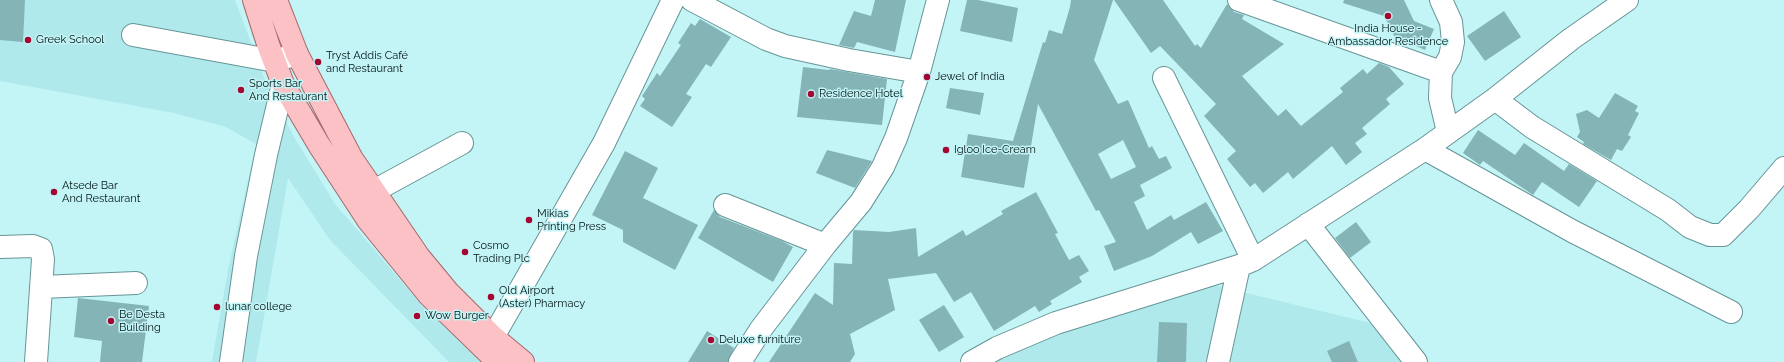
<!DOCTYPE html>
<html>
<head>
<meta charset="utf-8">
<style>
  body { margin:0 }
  canvas { display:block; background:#c3f4f6 }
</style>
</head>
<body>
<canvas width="1784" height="362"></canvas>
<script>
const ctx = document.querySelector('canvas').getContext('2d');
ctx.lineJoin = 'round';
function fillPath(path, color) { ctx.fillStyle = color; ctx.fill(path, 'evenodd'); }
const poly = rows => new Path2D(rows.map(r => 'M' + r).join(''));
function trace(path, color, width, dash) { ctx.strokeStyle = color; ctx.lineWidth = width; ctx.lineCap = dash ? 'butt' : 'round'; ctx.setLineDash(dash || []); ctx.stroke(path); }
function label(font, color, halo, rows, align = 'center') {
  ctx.font = font + ' Raleway,sans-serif'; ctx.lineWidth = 3; ctx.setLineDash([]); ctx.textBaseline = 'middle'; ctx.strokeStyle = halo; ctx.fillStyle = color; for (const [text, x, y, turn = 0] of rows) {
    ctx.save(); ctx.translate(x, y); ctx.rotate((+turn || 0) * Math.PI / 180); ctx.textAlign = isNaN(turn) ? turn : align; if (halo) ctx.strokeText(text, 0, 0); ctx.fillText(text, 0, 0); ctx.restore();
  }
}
const built = poly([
  [0,0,235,0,265,80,294,137,335,204,414,296,481,362,449,362,330,240,288,178,256,362,212,362,228,270,256,144,226,127,174,113,0,81],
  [1205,283,1387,327,1423,362,965,362]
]);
const building = poly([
  [0,0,25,0,23,42,0,40],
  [875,0,906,0,895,52,857,42,854,48,839,45,854,11,871,16],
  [967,0,978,0,1018,8,1012,42,960,31],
  [1071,0,1113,0,1094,60,1118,104,1128,100,1149,148,1152,146,1159,159,1166,156,1172,168,1140,185,1145,196,1134,202,1147,230,1171,215,1174,220,1206,202,1223,231,1198,244,1191,232,1152,256,1114,271,1104,246,1116,242,1099,210,1096,211,1038,104,1024,188,961,177,968,134,1013,141,1043,42,1045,43,1049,30,1062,34,1070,7],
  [1123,140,1136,167,1111,179,1098,154],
  [1114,0,1163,0,1195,46,1197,44,1201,48,1227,4,1234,12,1244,15,1242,19,1284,44,1242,76,1278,116,1286,109,1301,126,1343,92,1340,88,1363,69,1367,74,1379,63,1389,67,1404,84,1386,99,1390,104,1362,128,1367,134,1355,143,1362,152,1346,165,1332,146,1293,179,1288,172,1263,193,1255,183,1250,187,1227,159,1236,151,1204,116,1216,104,1160,46,1151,53],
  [1344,0,1404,0,1414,21,1434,29,1425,50,1394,36,1384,16,1343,3],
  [1504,11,1521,37,1485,61,1467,36],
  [700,19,731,37,711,67,706,64,686,94,692,97,672,127,640,106,645,99,642,96,657,73,660,76,681,45,678,43,691,23,695,26],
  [803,67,829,70,830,69,887,79,882,125,797,117],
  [950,88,984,93,980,115,946,108],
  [1615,93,1638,106,1635,111,1639,113,1628,135,1631,137,1622,151,1617,149,1611,160,1583,144,1584,142,1577,137,1580,132,1576,114,1587,110,1599,118],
  [1478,130,1515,155,1524,143,1564,171,1569,164,1597,181,1579,207,1542,182,1533,195,1483,161,1480,165,1463,153],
  [827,150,872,161,855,188,816,173],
  [625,151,658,168,643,198,698,225,675,270,623,242,623,230,592,215],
  [1036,192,1058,233,1055,234,1069,260,1079,255,1089,271,1079,277,1082,282,1050,301,1052,304,1039,312,1035,306,994,331,971,292,954,302,936,273,888,279,895,310,850,334,855,354,850,362,769,362,815,293,833,305,834,263,852,264,853,232,854,230,889,232,916,228,918,257,963,230,966,236,1003,214,1001,211],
  [714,210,720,217,782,241,793,247,773,282,698,238],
  [1356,222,1371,242,1350,258,1335,238],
  [78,298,149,306,142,362,100,362,102,341,74,337],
  [944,305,964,337,939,352,919,320],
  [1159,322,1187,323,1186,362,1157,362],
  [707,331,734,348,728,362,688,362],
  [1349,341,1358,362,1332,362,1327,351]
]);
const minor = poly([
  [692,0,766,39,785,46,849,60,919,72],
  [1239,0,1441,72],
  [1441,0,1451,22,1453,42,1450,57,1441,72,1440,98,1448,132],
  [133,35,275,61,297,54],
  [1164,78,1253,260],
  [1495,99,1532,127,1668,210,1690,227,1710,235,1723,235,1749,209,1784,168],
  [1425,149,1572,231,1731,312],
  [374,191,462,143],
  [725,205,825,245],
  [1308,224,1416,362],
  [0,247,33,246,41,249,43,259,36,362],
  [41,287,136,283],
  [493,337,604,143,673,0],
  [231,362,246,256,266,155,283,84],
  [740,362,761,329,825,245,861,202,883,167,896,138,919,72,938,0],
  [972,362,997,348,1056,323,1239,266],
  [1218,362,1239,266,1253,260,1425,149,1495,99,1571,39,1627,0]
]);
const major = poly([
  [254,0,269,47,283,84,319,145,368,220,429,295,498,362],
  [276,0,297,54,352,159,374,191,419,257,448,292,493,337,523,362]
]);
const markers = [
  [1388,16,4,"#a40632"],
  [28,40,4,"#a40632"],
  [318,62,4,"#a40632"],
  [927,77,4,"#a40632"],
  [241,90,4,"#a40632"],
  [811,94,4,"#a40632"],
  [946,150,4,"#a40632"],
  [54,192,4,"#a40632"],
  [529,220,4,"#a40632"],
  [465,252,4,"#a40632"],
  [491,297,4,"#a40632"],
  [217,307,4,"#a40632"],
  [417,316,4,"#a40632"],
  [111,321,4,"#a40632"],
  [711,340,4,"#a40632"]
];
const poiNames = [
  ["India House -",1388,29,"center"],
  ["Ambassador Residence",1388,42,"center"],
  ["Greek School",36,40],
  ["Tryst Addis Café",326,56],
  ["and Restaurant",326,69],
  ["Jewel of India",935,77],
  ["Sports Bar",249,84],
  ["And Restaurant",249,97],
  ["Residence Hotel",819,94],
  ["Igloo Ice-Cream",954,150],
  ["Atsede Bar",62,186],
  ["And Restaurant",62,199],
  ["Mikias",537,214],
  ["Printing Press",537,227],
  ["Cosmo",473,246],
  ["Trading Plc",473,259],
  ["Old Airport",499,291],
  ["(Aster) Pharmacy",499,304],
  ["lunar college",225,307],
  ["Be Desta",119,315],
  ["Building",119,328],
  ["Wow Burger",425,316],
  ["Deluxe furniture",719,340]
];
fillPath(built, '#afe9ec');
fillPath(building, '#85b4b6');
trace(minor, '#679597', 24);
trace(major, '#a2696d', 24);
trace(minor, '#fff', 22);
trace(major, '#fbc1c4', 22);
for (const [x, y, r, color] of markers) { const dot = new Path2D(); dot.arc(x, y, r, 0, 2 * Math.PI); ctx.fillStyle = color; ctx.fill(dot); trace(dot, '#c3f4f6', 1.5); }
label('11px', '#021314', '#c3f4f6', poiNames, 'left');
</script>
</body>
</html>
